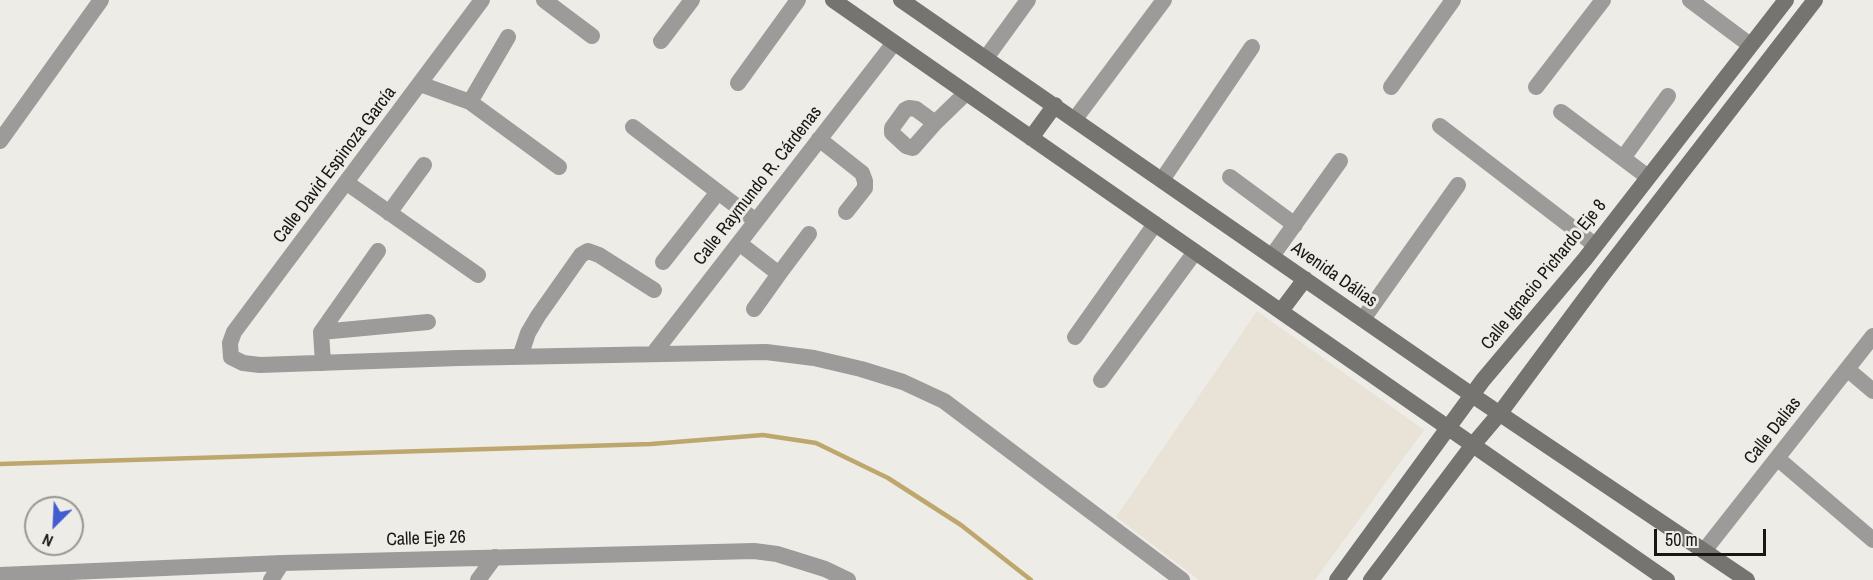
<!DOCTYPE html>
<html>
<head>
<meta charset="utf-8">
<style>
  body { margin:0 }
  #map { position:relative; width:1873px; height:580px; overflow:hidden; background:#eeece7; font-family:"Archivo Narrow",sans-serif }
  canvas { display:block }
  .north { position:absolute; left:24px; top:496px; width:60px; height:60px; box-sizing:border-box; background:#eeece7; border:2px solid #989793; border-radius:50%; rotate:204deg; font-size:16px; font-weight:700; line-height:24px; text-align:center; color:#181715 }
  .north::after { content:''; display:block; margin:auto; width:21px; height:27px; background:#415dd0; clip-path:polygon(50% 0,100% 100%,50% 72%,0 100%) }
  .scale { position:absolute; left:1654px; top:529px; width:112px; height:27px; box-sizing:border-box; border:3px solid #181715; border-top:0; padding-left:8px; font-size:18px; line-height:21px; white-space:nowrap; color:#181715; -webkit-text-stroke:4px #eeece7; paint-order:stroke }
</style>
</head>
<body>
<div id="map">
<canvas width="1873" height="580"></canvas>
<div class="north">N</div>
<div class="scale">50 m</div>
</div>
<script>
const ctx = document.querySelector('canvas').getContext('2d');
ctx.lineJoin = 'round';
function fillPath(path, color) { ctx.fillStyle = color; ctx.fill(path, 'evenodd'); }
const poly = rows => new Path2D(rows.map(r => 'M' + r).join(''));
function trace(path, color, width, dash) { ctx.strokeStyle = color; ctx.lineWidth = width; ctx.lineCap = dash ? 'butt' : 'round'; ctx.setLineDash(dash || []); ctx.stroke(path); }
function label(font, color, halo, rows, align = 'center') {
  ctx.font = font + ' "Archivo Narrow",sans-serif'; ctx.lineWidth = 6; ctx.setLineDash([]); ctx.textBaseline = 'middle'; ctx.strokeStyle = halo; ctx.fillStyle = color; for (const [text, x, y, turn = 0] of rows) {
    ctx.save(); ctx.translate(x, y); ctx.rotate((+turn || 0) * Math.PI / 180); ctx.textAlign = isNaN(turn) ? turn : align; if (halo) ctx.strokeText(text, 0, 0); ctx.fillText(text, 0, 0); ctx.restore();
  }
}
const built = poly([
  [1257,311,1424,430,1315,580,1199,580,1116,517]
]);
const stream = poly([
  [0,464,651,444,763,435,816,443,888,478,961,525,1031,580]
]);
const minor = poly([
  [482,0,234,332,230,343,231,357,243,363,260,365,459,358,766,352,814,358,861,369,903,382,944,401,1182,580],
  [544,0,592,36],
  [1690,0,1750,45],
  [661,41,692,0],
  [986,58,1028,0],
  [738,83,798,0],
  [420,84,470,102,559,167],
  [1391,87,1453,0],
  [1536,87,1603,0],
  [470,102,508,37],
  [1561,112,1648,177],
  [1075,119,1164,0],
  [935,123,916,109,909,108,905,110,892,128,892,133,906,146,913,148,935,123,966,93],
  [1440,126,1595,245],
  [633,127,756,221],
  [819,139,862,173,865,181,865,188,846,212],
  [0,141,101,0],
  [1623,158,1668,96],
  [1230,177,1295,225],
  [1162,180,1252,47],
  [347,183,478,275],
  [389,213,424,165],
  [739,243,779,274,754,309],
  [1272,256,1340,161],
  [663,262,718,192],
  [779,274,809,234],
  [1363,319,1458,185],
  [321,332,428,322],
  [1075,337,1155,224],
  [653,354,894,43],
  [520,357,528,333,538,316,581,255,588,251,599,255,654,290],
  [323,363,321,332,378,251],
  [1847,369,1873,391],
  [1101,380,1195,252],
  [1777,458,1873,540],
  [1704,551,1873,336],
  [0,575,282,563,754,551,777,554,825,569,848,580],
  [271,580,282,563],
  [478,580,495,557]
]);
const secondary = poly([
  [833,0,1667,580],
  [901,0,1472,395,1747,580],
  [1031,138,1055,105],
  [1281,311,1305,279],
  [1337,580,1483,380,1585,259,1786,0],
  [1371,580,1472,446,1500,413,1604,273,1815,0]
]);
const streetNames = [
  ["Calle David Espinoza García",335,165,-53],
  ["Calle Raymundo R. Cárdenas",758,186,-52],
  ["Avenida Dálias",1334,275,35],
  ["Calle Ignacio Pichardo Eje 8",1544,275,-51],
  ["Calle Dalias",1773,431,-52],
  ["Calle Eje 26",426,539,-2]
];
fillPath(built, '#e8e3d6');
trace(stream, '#bea76d', 4.5);
trace(minor, '#9c9b99', 16);
trace(secondary, '#757471', 16);
label('18px', '#181715', '#eeece7', streetNames);
</script>
</body>
</html>
